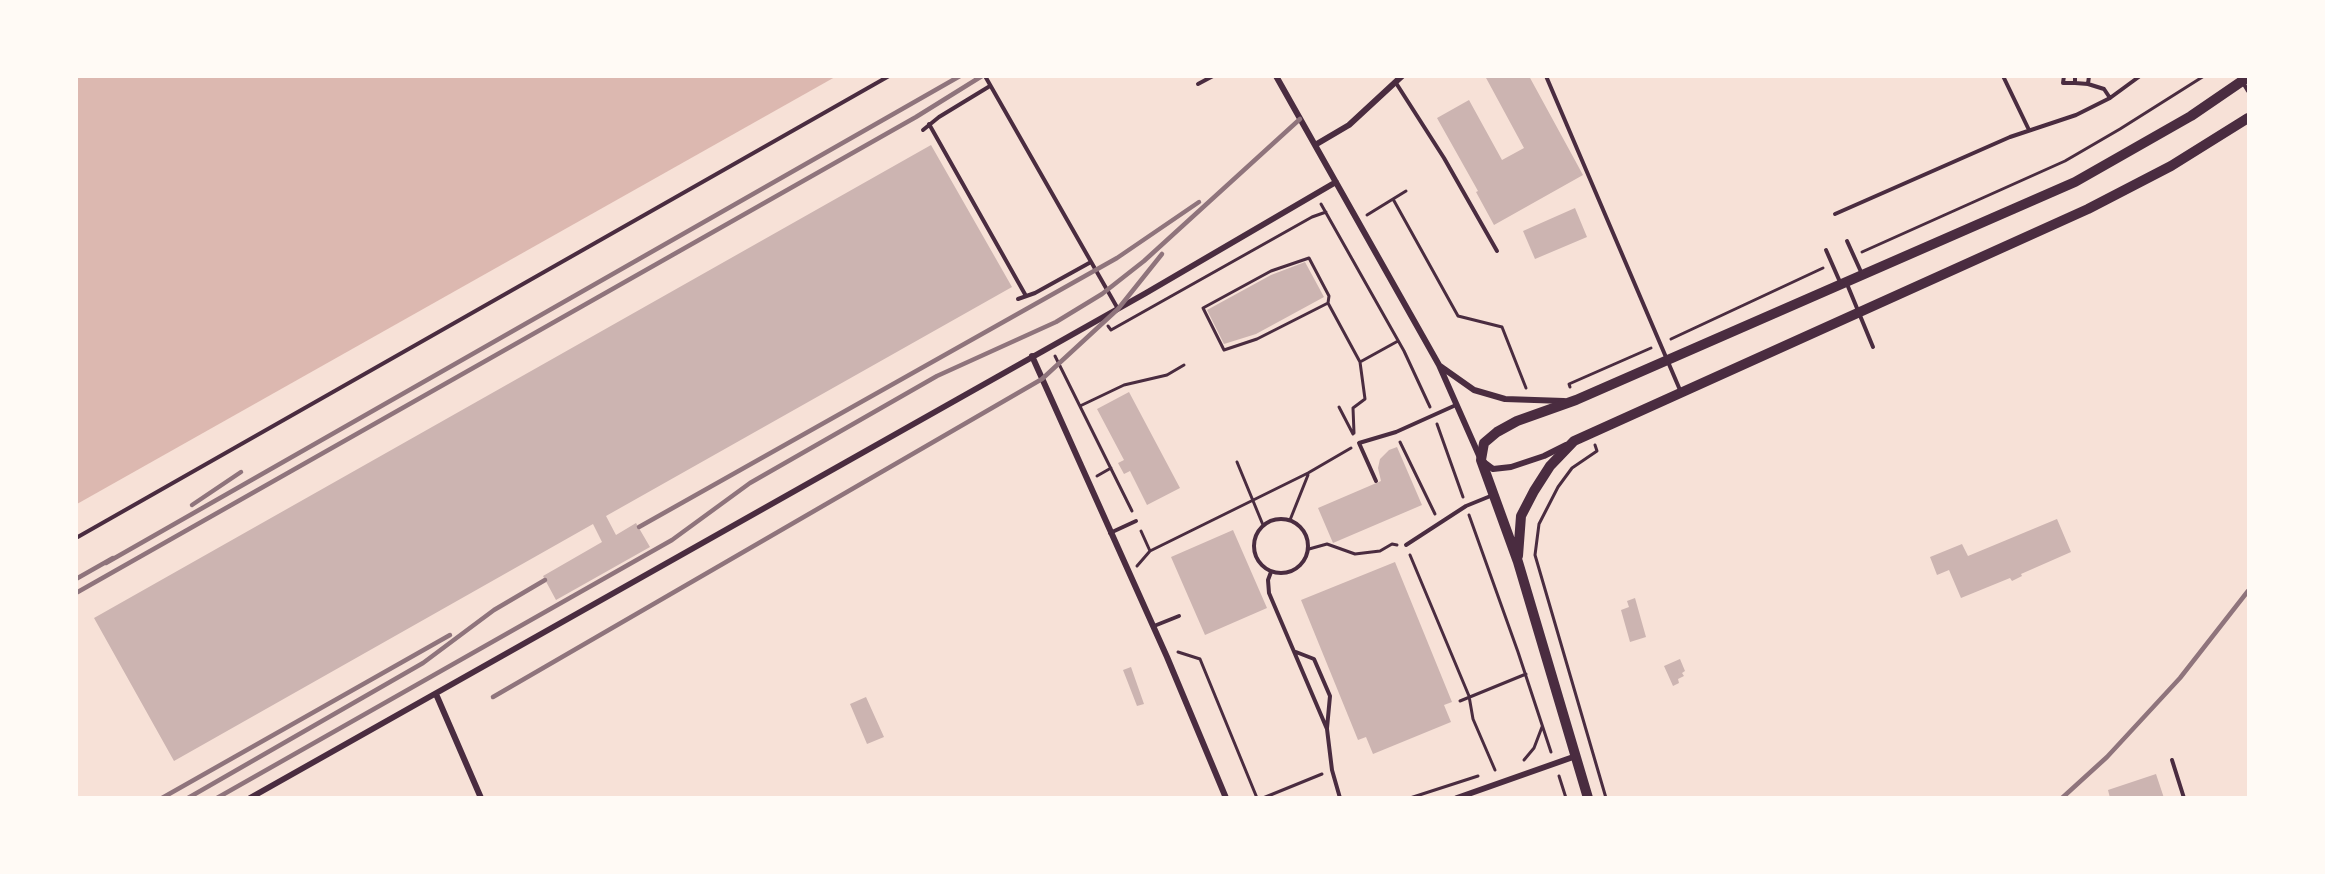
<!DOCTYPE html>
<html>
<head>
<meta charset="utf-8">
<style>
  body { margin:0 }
  #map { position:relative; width:2325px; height:874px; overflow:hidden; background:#f7e1d7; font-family:"Work Sans",sans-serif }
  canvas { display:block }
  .frame { position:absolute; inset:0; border:78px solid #fffaf5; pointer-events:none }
</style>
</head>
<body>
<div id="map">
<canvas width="2325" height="874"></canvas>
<div class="frame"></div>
</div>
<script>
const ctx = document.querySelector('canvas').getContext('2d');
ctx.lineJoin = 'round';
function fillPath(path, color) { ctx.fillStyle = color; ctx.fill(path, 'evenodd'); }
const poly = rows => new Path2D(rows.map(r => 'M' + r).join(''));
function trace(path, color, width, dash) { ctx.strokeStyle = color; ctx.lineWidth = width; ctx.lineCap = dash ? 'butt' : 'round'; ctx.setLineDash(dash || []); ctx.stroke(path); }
const water = poly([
  [77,76,835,76,835,77,77,504]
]);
const building = poly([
  [1485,76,1529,76,1583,175,1494,225,1476,192,1478,191,1437,118,1469,100,1502,160,1524,148],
  [931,145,1012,287,606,516,616,535,636,523,650,547,556,600,543,576,602,542,593,524,174,761,94,618],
  [1575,208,1587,237,1535,259,1523,231],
  [1305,262,1324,297,1256,334,1224,344,1207,310,1271,275],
  [1129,392,1180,488,1147,505,1130,471,1124,474,1118,463,1124,460,1097,409],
  [1397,447,1422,505,1333,543,1318,508,1381,481,1378,468,1380,459,1389,450],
  [2057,519,2071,552,2021,574,2022,576,2012,581,2010,578,1961,598,1949,570,1937,575,1930,557,1962,544,1968,556],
  [1233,530,1267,608,1205,635,1171,557],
  [1395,562,1452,702,1444,705,1451,722,1373,754,1366,737,1358,740,1301,600],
  [1635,598,1646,637,1630,642,1621,610,1629,607,1627,601],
  [1680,659,1685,671,1682,673,1684,676,1678,679,1679,683,1673,686,1664,666],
  [1131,667,1144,704,1137,706,1123,670],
  [866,697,884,737,867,744,850,704],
  [2156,774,2164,798,2110,798,2108,790]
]);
const path = poly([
  [1393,199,1458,316,1502,327,1526,388],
  [1321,204,1404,351,1430,407],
  [1367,215,1406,191],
  [1862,252,2065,161,2120,129,2204,76],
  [1328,303,1257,339,1224,350,1203,308,1271,271,1309,258,1329,296,1328,303,1360,362,1365,399,1353,408,1354,433],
  [1108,326,1111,330,1312,217,1326,212],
  [1671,339,1823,268],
  [1055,356,1132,511],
  [1360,362,1398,341],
  [1570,387,1569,384,1651,348],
  [1080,406,1124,385,1167,375,1184,365],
  [1339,407,1353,434],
  [1437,424,1463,497],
  [1400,442,1435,514],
  [1595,445,1597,451,1572,468,1558,487,1539,524,1535,555,1606,798],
  [1237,462,1263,525],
  [1097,476,1111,468],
  [1469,515,1518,652,1551,752],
  [1290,520,1308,475],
  [1141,531,1150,551],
  [1309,549,1327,544,1355,554,1380,551,1392,544,1397,545],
  [1410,555,1469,696,1473,719,1495,770],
  [1137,566,1150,551,1308,473,1351,448],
  [1178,652,1200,659,1257,798],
  [1460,701,1526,674],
  [1524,760,1534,748,1542,727],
  [1559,776,1566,798],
  [1263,798,1322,774],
  [1410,798,1478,776]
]);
const service = poly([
  [985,76,1118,309],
  [1546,76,1680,390],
  [2003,76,2029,130],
  [2064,76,2063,83,2075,83],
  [2075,76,2075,83,2088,84],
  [2089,76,2088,84,2104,89,2110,98],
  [2239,76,2248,91],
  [1396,83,1444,158,1497,251],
  [1198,84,1213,76],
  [929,124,1026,296],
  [923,130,939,117,990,86],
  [1835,214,2010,137,2076,115,2110,98,2140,76],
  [1847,241,1862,274],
  [1826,250,1840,282],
  [1847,284,1873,347],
  [1018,299,1035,293,1091,262],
  [1376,481,1359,443,1396,432,1456,405],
  '1254 546a27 27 0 1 1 54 0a27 27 0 1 1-54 0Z',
  [1110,533,1136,521],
  [76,538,889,76],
  [1406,545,1466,506,1493,495],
  [1271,572,1268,580,1269,593,1327,729,1332,770,1340,798],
  [1154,626,1179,616],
  [1296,652,1314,659,1330,696,1327,728],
  [2172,760,2184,798]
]);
const minor = poly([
  [1276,76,1439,365,1481,460,1493,469,1511,467,1544,456,1566,445],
  [1315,145,1349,125,1402,76],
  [1032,356,1167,657,1226,798],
  [1440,366,1474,390,1505,399,1564,401],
  [436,694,481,798],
  [250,798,1146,293,1336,182],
  [1457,798,1576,756]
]);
const tertiary = poly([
  [1518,556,1521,516,1534,491,1550,466,1574,441,2088,209,2171,166,2248,118],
  [1588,798,1518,562,1481,460,1484,443,1497,432,1517,421,1576,400,2075,182,2191,116,2248,77]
]);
const rail = poly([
  [192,505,241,472],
  [639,527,1117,258,1199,202],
  [106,563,960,76],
  [76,579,113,558],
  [76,593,916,117,982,76],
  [493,697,1042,379,1118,309,1162,254],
  [162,798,450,635],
  [188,798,423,663,494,610,545,580],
  [217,798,672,540,750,483,937,376,1056,322,1102,294,1144,261,1300,119],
  [2062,798,2107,757,2180,678,2248,591]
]);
fillPath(water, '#dcb8b0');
fillPath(building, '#ccb4b1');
trace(path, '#4a2c40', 3);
trace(service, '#4a2c40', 4);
trace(minor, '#4a2c40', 6);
trace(tertiary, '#4a2c40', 10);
trace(rail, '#8f747c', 4.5);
</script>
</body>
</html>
